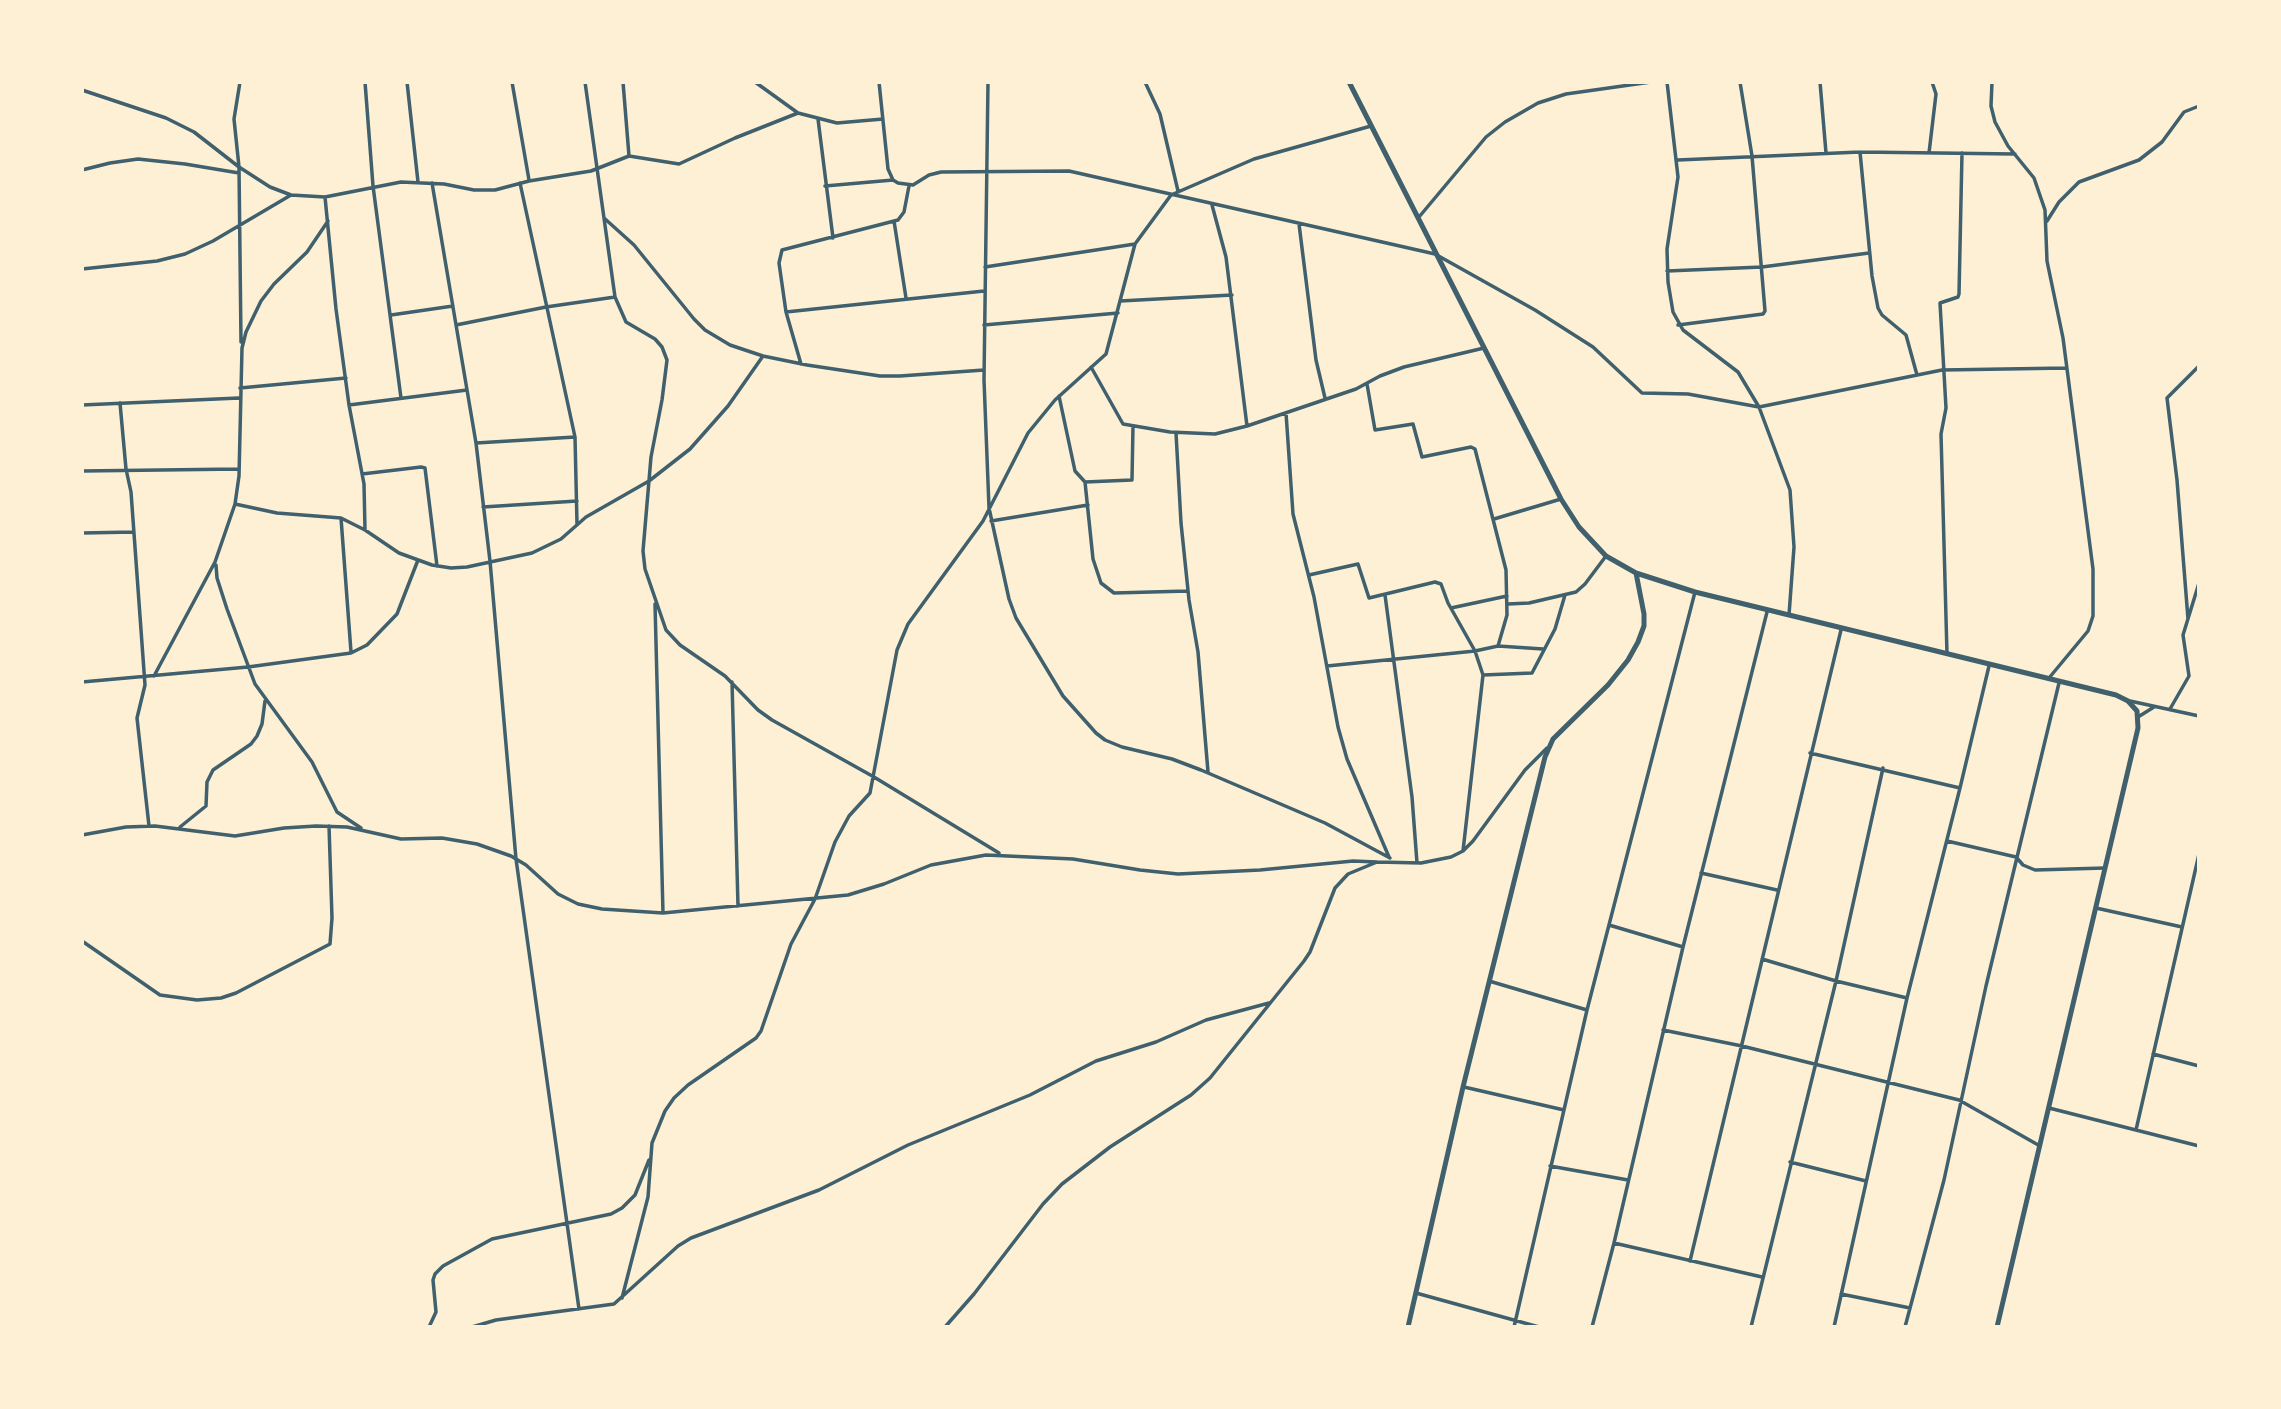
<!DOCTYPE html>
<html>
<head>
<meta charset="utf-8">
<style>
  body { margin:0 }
  #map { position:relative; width:2281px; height:1409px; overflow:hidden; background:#fdf0d5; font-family:Quicksand,sans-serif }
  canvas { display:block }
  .frame { position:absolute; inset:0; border:84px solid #fdf0d5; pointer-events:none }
</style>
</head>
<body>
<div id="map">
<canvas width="2281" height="1409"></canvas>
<div class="frame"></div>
</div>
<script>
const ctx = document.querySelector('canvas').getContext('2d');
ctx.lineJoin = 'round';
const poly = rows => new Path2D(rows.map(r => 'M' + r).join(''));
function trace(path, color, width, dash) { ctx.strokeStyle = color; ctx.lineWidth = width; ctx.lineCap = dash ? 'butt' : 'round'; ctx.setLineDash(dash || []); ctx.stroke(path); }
const minor = poly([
  [240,82,234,119,239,167,241,342],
  [365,82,373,186,401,398],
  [407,82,418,182],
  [512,82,529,180],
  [585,82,615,297,626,322,655,339,662,347,667,360,662,400,651,457,643,551,645,569,666,630,680,645,725,676,758,710,772,720,874,777,999,853],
  [623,82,629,156],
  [755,82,798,113],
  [879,82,888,169,893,180,898,183,913,185,929,175,941,172,1069,171,1435,254,1535,310,1593,347,1642,393,1688,394,1759,407,1942,370,2067,368],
  [988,82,984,380,989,508,1009,599,1016,618,1063,696,1096,733,1105,740,1122,747,1172,759,1201,770,1325,823,1390,858],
  [1145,82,1160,114,1178,191],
  [1667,82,1678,177,1667,249,1668,282,1673,312,1683,330,1738,372,1759,407,1790,490,1794,547,1789,615],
  [1820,82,1826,153],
  [1992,82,1991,106,1995,122,2008,146,2034,178,2045,210,2047,261,2063,338,2093,569,2093,616,2088,631,2049,678],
  [82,90,166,118,194,132,239,167,270,187,291,195,325,197,401,182,444,184,474,190,495,190,529,181,591,171,629,156,679,164,735,138,798,113,837,123,883,119],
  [818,119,833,238],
  [1860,152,1872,276,1878,308,1882,315,1906,335,1917,375],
  [1929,153,1936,94,1932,82],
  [1678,160,1860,152,2015,154],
  [82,170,110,163,138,159,185,164,239,173],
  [432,183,476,443,490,561,516,859,579,1309],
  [520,183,575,437,577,524],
  [825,186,893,180],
  [325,197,336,309,349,405,364,484,365,530],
  [1212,205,1226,257,1247,426],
  [1419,217,1486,137,1505,122,1538,103,1566,94,1651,82],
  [604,218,634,245,694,319,705,330,730,345,763,356,807,365,880,376,900,376,984,370],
  [894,221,906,298],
  [2047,221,2059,202,2079,182,2139,160,2162,142,2184,112,2199,106],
  [1299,224,1316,360,1325,398],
  [985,267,1135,244],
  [82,269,157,261,185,254,213,241,291,195],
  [1667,271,1762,267,1869,253],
  [1120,301,1232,295],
  [786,312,984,291],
  [391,315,453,306],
  [456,325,546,307,615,297],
  [984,325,1118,313],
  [1678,325,1763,314,1765,311,1752,156,1740,82],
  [801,364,786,312,779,263,782,250,898,220,904,212,909,186],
  [1091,367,1123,424,1170,432,1215,434,1247,426,1356,389,1380,376,1404,367,1484,348],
  [1367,384,1375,430,1413,424,1422,457,1471,447,1475,449,1506,570,1507,615,1498,646],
  [240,388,346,378],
  [1059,396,1075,471,1085,482,1093,559,1101,583,1114,593,1188,591],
  [120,403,126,469,131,492,145,685,137,718,149,826],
  [82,405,239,398],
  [349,405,467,390],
  [1286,413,1293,514,1314,597,1338,727,1347,759,1389,857],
  [1176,433,1181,523,1189,600,1198,652,1208,772],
  [476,443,575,437],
  [82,471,239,469],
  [362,474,421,467,425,468,437,566],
  [1085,482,1132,480,1133,426],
  [235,504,277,513,341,518,365,530,399,553,432,565,451,568,467,567,532,553,561,539,586,517,649,481,690,449,728,406,763,356],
  [483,507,577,501],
  [341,518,351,652],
  [1494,519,1561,499],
  [991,521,1088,505],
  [82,533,134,532],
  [216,565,217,578,227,609,255,684,312,762,337,812,361,828],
  [1309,575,1358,564,1369,598,1435,582,1441,584,1448,603,1475,651,1483,675,1532,673,1555,629,1565,595],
  [1385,595,1412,797,1417,863],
  [655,604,663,913],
  [1508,604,1529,603,1576,592,1585,584,1606,556],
  [1451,608,1507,596],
  [2188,619,2177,480,2167,398,2199,366],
  [1947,654,1941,434,1946,408,1940,303,1958,297,1959,294,1962,153],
  [1327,666,1475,651,1498,646,1543,649],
  [154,676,215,562,235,504,239,476,242,348,246,332,261,301,274,284,307,252,328,221],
  [82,682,248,667,351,653,367,645,397,614,418,560],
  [732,682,738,906],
  [2130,701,2199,716],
  [2170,709,2189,676,2183,635,2199,583],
  [2138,717,2154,707],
  [1810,753,1960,788],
  [180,827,206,806,207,782,213,770,251,744,257,736,262,724,265,701],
  [82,835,126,827,155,826,235,836,284,828,316,826,347,827,401,839,442,838,477,844,511,856,526,865,558,894,578,904,602,909,663,913,848,895,884,884,931,865,986,855,1073,859,1140,870,1178,874,1260,870,1353,861,1377,862],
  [1947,841,2016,857,2023,865,2035,870,2105,868],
  [1463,851,1483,675],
  [1701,873,1777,890],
  [2096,908,2182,927],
  [1609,925,1683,947],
  [82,941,160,995,197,1000,221,998,236,993,330,944,332,918,329,826],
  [1762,959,1836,981,1907,998],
  [1489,981,1587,1010],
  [1663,1030,1742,1046,1959,1100,2040,1146],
  [2153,1054,2199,1066],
  [1464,1087,1564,1110],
  [2049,1108,2199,1146],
  [2136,1130,2199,854],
  [1790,1162,1866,1181],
  [1550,1166,1628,1180],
  [1614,1243,1762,1277],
  [1690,1261,1841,630],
  [1416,1293,1539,1327],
  [1841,1294,1910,1308],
  [622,1298,648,1197,652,1143,665,1111,674,1098,688,1085,756,1038,761,1031,791,944,815,899,835,842,849,816,870,793,897,650,908,624,983,521,1028,433,1055,400,1106,354,1135,244,1171,195,1254,159,1371,126],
  [429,1327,436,1312,433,1280,435,1274,443,1266,492,1239,611,1214,622,1208,635,1195,649,1160],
  [472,1327,496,1320,614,1304,678,1246,691,1238,819,1190,908,1145,1030,1095,1096,1061,1156,1042,1206,1020,1269,1003],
  [945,1327,974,1294,1043,1204,1062,1184,1110,1147,1191,1095,1210,1078,1304,961,1310,952,1335,888,1348,874,1377,862,1421,863,1451,857,1463,851,1473,841,1525,770,1547,748],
  [1514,1327,1587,1010,1695,592],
  [1592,1327,1614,1243,1683,947,1767,612],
  [1751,1327,1836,981,1883,768],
  [1834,1327,1907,998,1960,788,1989,666],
  [1905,1327,1944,1180,1986,986,2059,683]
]);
const tertiary = poly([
  [1349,82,1561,499,1579,527,1606,556,1636,573,1695,592,2116,695,2128,701,2137,711,2138,728,1997,1327],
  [1408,1327,1463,1087,1545,757,1553,739,1608,685,1628,660,1638,642,1644,626,1644,614,1636,573]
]);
trace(minor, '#3f606c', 3.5);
trace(tertiary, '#3f606c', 5);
</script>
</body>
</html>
